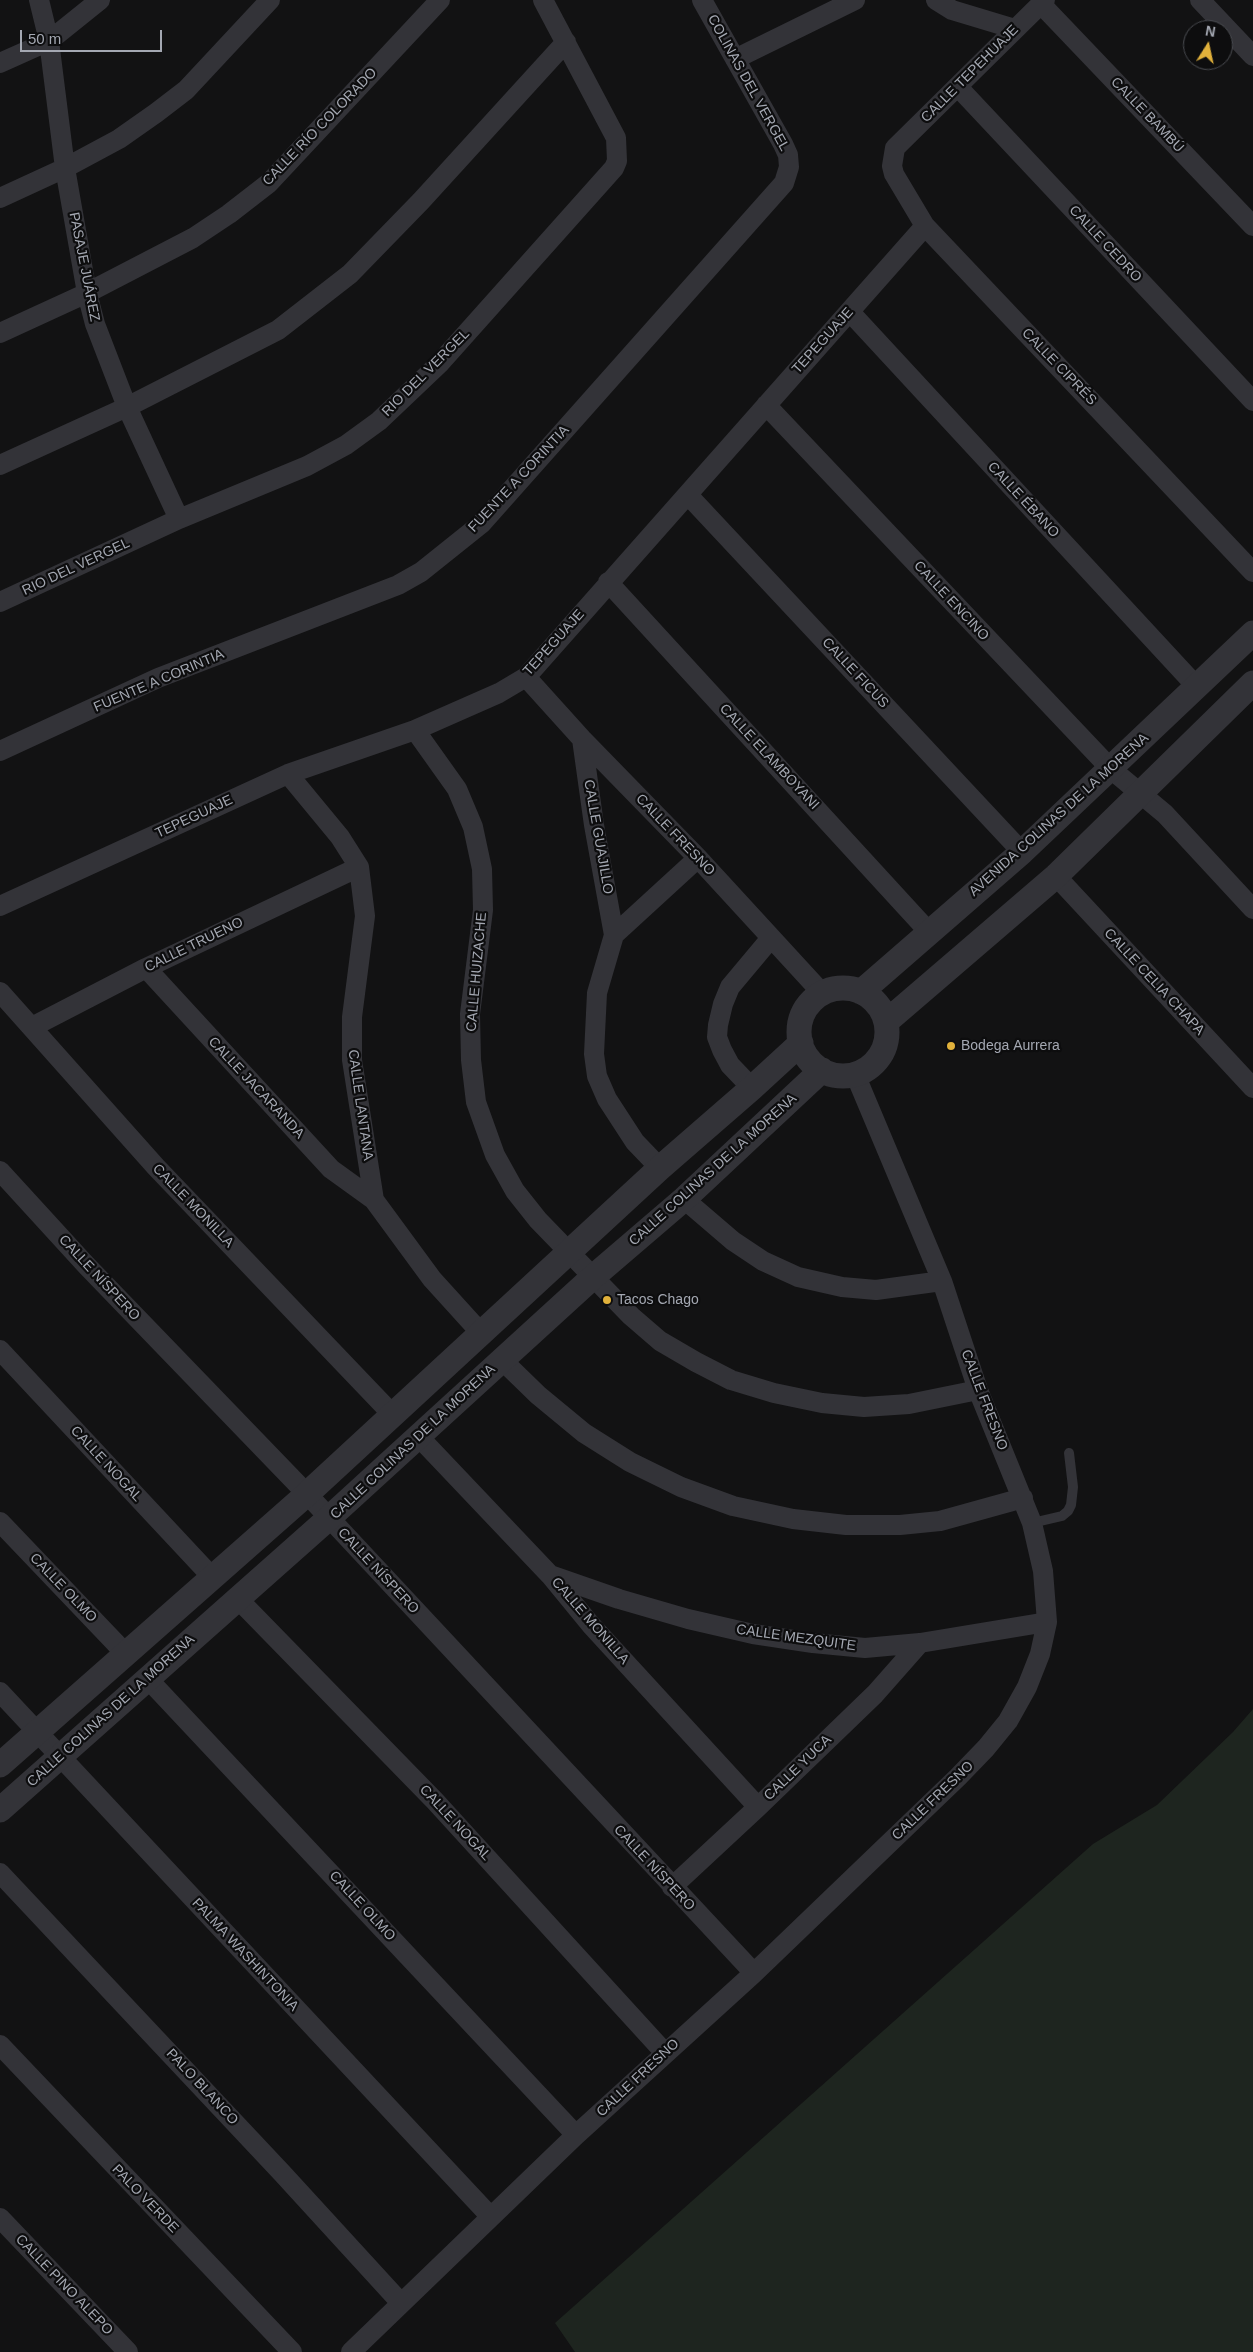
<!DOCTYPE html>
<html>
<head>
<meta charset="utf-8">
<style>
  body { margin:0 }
  #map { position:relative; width:1253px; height:2352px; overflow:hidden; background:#121213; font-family:Helvetica,sans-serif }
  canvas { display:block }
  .north { position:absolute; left:1183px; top:20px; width:50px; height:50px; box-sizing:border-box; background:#0d0d0e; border:1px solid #494b50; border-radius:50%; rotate:10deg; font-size:14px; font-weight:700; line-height:20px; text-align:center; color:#a4a8b2 }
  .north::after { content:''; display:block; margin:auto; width:18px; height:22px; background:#e1b13b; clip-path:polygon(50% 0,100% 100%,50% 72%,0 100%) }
  .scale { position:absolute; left:20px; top:30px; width:142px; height:22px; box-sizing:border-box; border:2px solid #a4a8b2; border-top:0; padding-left:6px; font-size:15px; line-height:18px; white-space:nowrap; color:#a4a8b2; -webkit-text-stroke:4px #0d0d0e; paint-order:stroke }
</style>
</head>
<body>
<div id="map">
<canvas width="1253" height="2352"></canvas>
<div class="north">N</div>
<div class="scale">50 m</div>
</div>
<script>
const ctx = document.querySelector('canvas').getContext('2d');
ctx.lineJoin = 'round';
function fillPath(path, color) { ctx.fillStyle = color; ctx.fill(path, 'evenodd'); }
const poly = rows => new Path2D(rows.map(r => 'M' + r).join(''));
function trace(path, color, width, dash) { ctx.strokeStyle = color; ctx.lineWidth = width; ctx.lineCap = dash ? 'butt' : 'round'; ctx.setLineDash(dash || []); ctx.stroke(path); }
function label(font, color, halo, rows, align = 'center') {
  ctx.font = font + ' Helvetica,sans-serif'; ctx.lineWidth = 4.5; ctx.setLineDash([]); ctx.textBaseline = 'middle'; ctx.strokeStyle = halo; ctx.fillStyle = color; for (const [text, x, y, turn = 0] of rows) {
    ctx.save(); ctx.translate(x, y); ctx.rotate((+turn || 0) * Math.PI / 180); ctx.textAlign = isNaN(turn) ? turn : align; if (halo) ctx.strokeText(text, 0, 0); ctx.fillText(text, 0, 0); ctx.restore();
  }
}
const green = poly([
  [1253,1709,1253,2352,575,2352,555,2323,1093,1844,1157,1805,1233,1732]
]);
const service = poly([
  [1032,1523,1062,1516,1068,1511,1071,1505,1073,1487,1069,1453]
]);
const minor = poly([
  [39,0,49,41,65,168,87,293,95,324,127,407,179,519],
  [936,0,952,10,1015,29],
  [1045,0,895,148,892,166,894,174,925,226,1253,572],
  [1200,0,1253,56],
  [1041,4,1253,226],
  [735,59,855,0],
  [0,63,49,41,100,0],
  [958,87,1253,401],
  [0,198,65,168,119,139,156,113,186,90,270,0],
  [850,312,1197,687],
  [0,333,87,293,193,238,229,214,269,183,440,0],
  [766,405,1111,769,1165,814,1253,909],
  [0,465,127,407,278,330,350,274,421,201,566,42],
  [688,495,1022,852],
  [608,582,929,932],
  [0,602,179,519,307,466,346,445,379,421,439,364,614,168,617,161,616,138,543,0],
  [526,677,582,739,698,858,822,993],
  [415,730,457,789,473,827,482,869,483,910,470,1014,471,1060,476,1102,495,1155,515,1191,538,1220,631,1316,660,1341,696,1362,731,1380,774,1393,822,1403,864,1407,909,1404,978,1390],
  [582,739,594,825,614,935,597,993,594,1054,597,1076,607,1099,635,1142,660,1168],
  [0,751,158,678,398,585,421,572,481,524,784,183,789,167,788,155,783,144,702,0],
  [288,774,340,837,359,867,365,916,352,1017,352,1060,374,1200,432,1279,481,1333],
  [1056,876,1253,1088],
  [0,906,288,774,415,730,499,693,526,677,925,226],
  [614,935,698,858],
  [146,968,331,1169,374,1200],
  [0,992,156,1167,393,1415],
  [32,1027,146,968,359,867],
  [752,1088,730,1065,722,1050,717,1037,718,1025,723,1004,730,987,771,938],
  [0,1171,86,1265,307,1494,754,1973],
  [684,1199,733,1241,763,1261,798,1277,842,1287,876,1290,942,1281],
  [0,1350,213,1578],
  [502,1360,538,1395,584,1433,630,1462,681,1487,733,1506,793,1519,846,1525,900,1525,940,1521,1023,1498],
  [419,1437,550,1575,591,1625,758,1807],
  [0,1522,126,1654],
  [550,1575,619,1599,688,1619,753,1634,813,1643,865,1648,920,1643,1047,1622],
  [238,1599,435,1801,665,2053],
  [147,1678,576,2135],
  [0,1692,491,2217],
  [0,1873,282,2173,401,2303],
  [672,1887,758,1807,875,1694,920,1643],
  [0,2045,292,2352],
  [0,2218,128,2352],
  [351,2352,576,2135,754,1973,958,1777,986,1748,1008,1721,1027,1687,1040,1654,1047,1622,1043,1571,1032,1523,978,1390,942,1281,855,1074]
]);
const tertiary = poly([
  '799 1032a44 44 0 1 1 88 0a44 44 0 1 1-88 0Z',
  [861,992,1022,852,1253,633],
  [886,1022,1056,876,1253,683],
  [0,1765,307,1494,660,1168,752,1088,801,1043],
  [0,1810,329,1518,593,1277,684,1199,822,1070]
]);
const markers = [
  [951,1046,5,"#e1b13b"],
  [607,1300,5,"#e1b13b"]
];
const streetNames = [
  ["CALLE TEPEHUAJE",970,74,-45],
  ["COLINAS DEL VERGEL",748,83,61],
  ["CALLE BAMBÚ",1147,115,46],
  ["CALLE RÍO COLORADO",320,127,-46],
  ["CALLE CEDRO",1105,244,47],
  ["PASAJE JUÁREZ",84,267,79],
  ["TEPEGUAJE",823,341,-48],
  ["CALLE CIPRÉS",1059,367,46],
  ["RIO DEL VERGEL",426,373,-45],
  ["FUENTE A CORINTIA",519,479,-47],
  ["CALLE ÉBANO",1023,500,47],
  ["RIO DEL VERGEL",76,567,-25],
  ["CALLE ENCINO",951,601,47],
  ["TEPEGUAJE",554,643,-48],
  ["CALLE FICUS",855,673,47],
  ["FUENTE A CORINTIA",159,681,-23],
  ["CALLE ELAMBOYANI",769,757,47],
  ["AVENIDA COLINAS DE LA MORENA",1059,815,-42],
  ["TEPEGUAJE",194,817,-25],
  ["CALLE FRESNO",675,835,46],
  ["CALLE GUAJILLO",598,837,80],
  ["CALLE TRUENO",194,945,-26],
  ["CALLE HUIZACHE",477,972,-85],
  ["CALLE CELIA CHAPA",1154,982,47],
  ["CALLE JACARANDA",256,1088,47],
  ["CALLE LANTANA",360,1105,82],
  ["CALLE COLINAS DE LA MORENA",713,1170,-42],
  ["CALLE MONILLA",193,1206,46],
  ["CALLE NÍSPERO",99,1278,47],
  ["CALLE FRESNO",984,1400,69],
  ["CALLE COLINAS DE LA MORENA",413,1442,-43],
  ["CALLE NOGAL",106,1464,47],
  ["CALLE NÍSPERO",378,1571,47],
  ["CALLE OLMO",63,1588,46],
  ["CALLE MONILLA",590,1621,49],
  ["CALLE MEZQUITE",796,1638,8],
  ["CALLE COLINAS DE LA MORENA",111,1711,-42],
  ["CALLE YUCA",798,1768,-44],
  ["CALLE FRESNO",933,1801,-44],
  ["CALLE NOGAL",455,1823,47],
  ["CALLE NÍSPERO",654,1868,47],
  ["CALLE OLMO",362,1906,47],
  ["PALMA WASHINTONIA",245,1955,47],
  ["CALLE FRESNO",638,2078,-43],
  ["PALO BLANCO",202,2087,47],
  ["PALO VERDE",145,2199,46],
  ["CALLE PINO ALEPO",64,2285,46]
];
const poiNames = [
  ["Bodega Aurrera",961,1046],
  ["Tacos Chago",617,1300]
];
fillPath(green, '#1e251f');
trace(service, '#333338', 10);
trace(minor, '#333338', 20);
trace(tertiary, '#333338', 25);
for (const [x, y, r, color] of markers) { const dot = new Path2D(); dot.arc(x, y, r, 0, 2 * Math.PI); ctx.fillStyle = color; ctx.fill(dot); trace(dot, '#0d0d0e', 2); }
label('14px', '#a4a8b2', '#0d0d0e', streetNames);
label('14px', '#a4a8b2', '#0d0d0e', poiNames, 'left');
</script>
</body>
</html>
